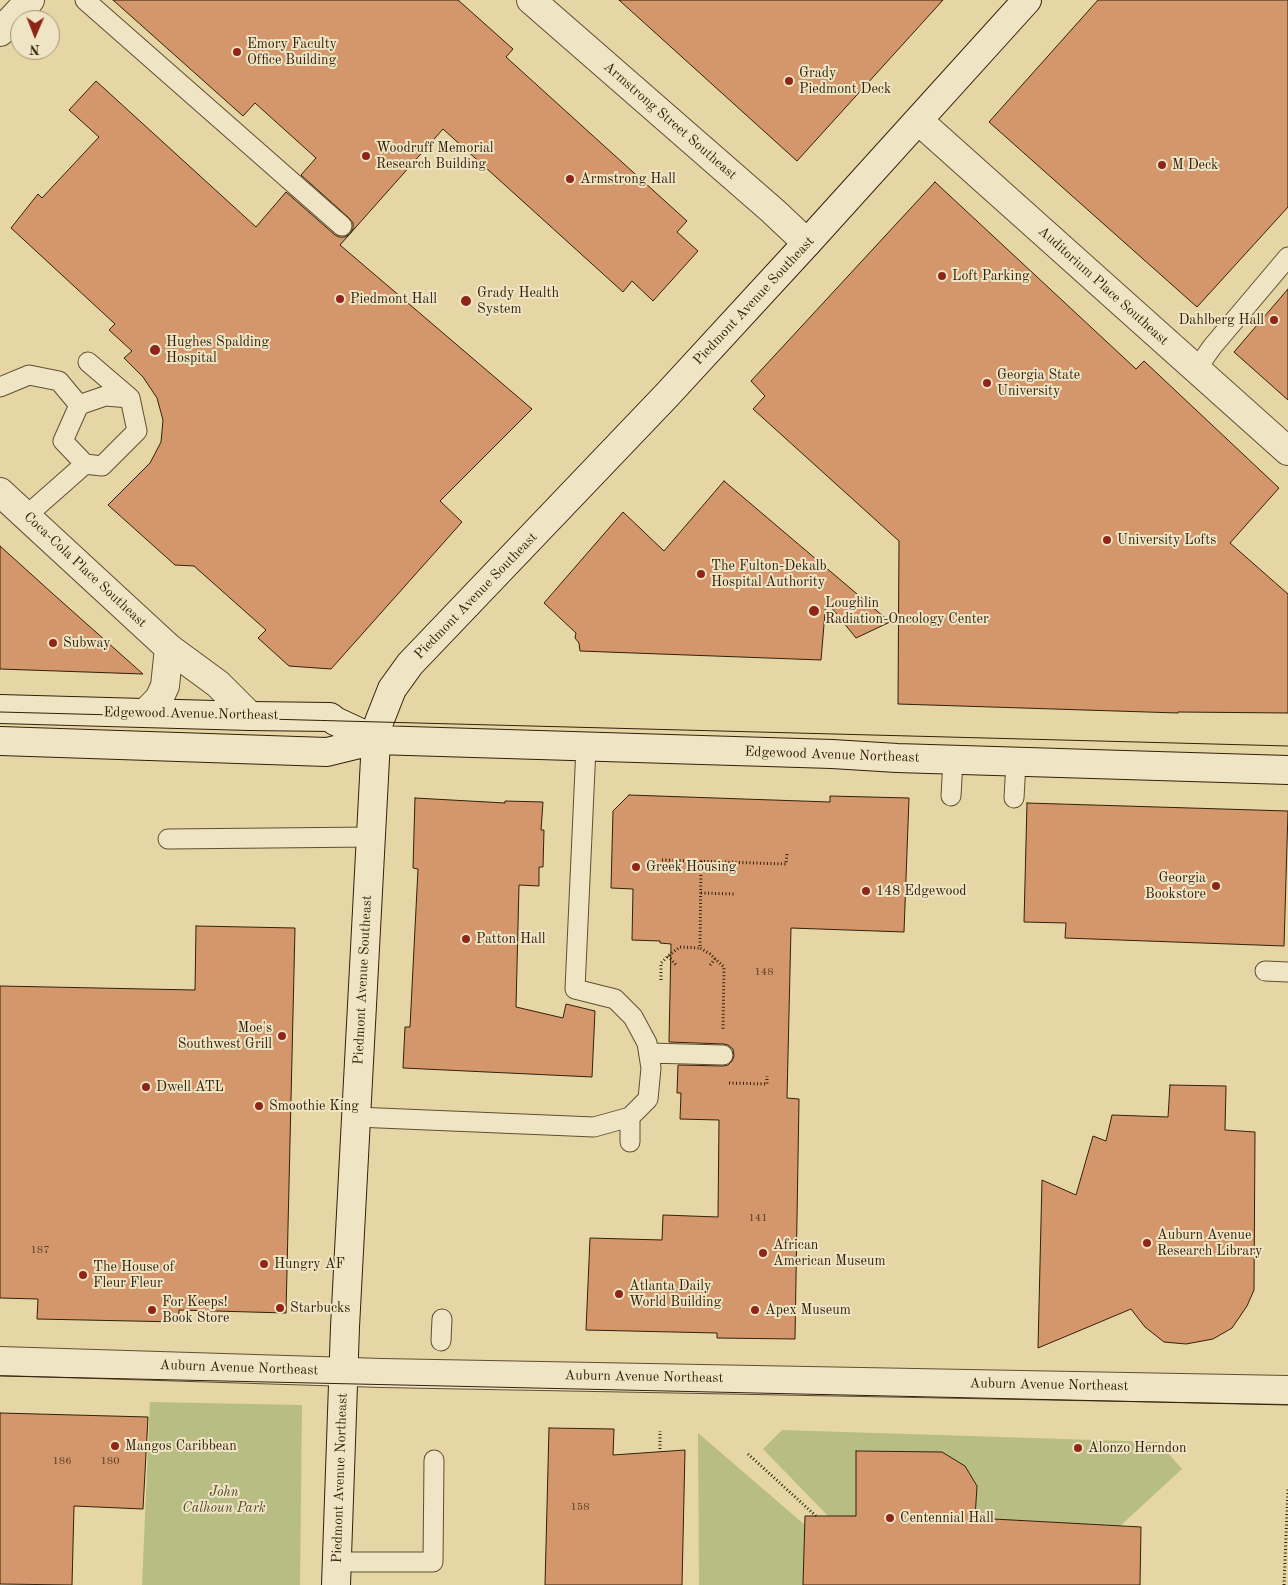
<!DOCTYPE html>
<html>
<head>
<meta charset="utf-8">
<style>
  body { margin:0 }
  #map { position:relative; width:1288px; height:1585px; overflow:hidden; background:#e6d6a5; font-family:"Old Standard TT",serif }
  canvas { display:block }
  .north { position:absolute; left:10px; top:10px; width:50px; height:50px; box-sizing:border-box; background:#efe4c4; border:1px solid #a4967a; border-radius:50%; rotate:181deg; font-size:14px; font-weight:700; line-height:20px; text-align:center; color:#33200a }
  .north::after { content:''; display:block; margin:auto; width:18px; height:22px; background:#8f2418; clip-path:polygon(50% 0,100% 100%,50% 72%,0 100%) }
</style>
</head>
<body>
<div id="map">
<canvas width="1288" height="1585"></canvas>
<div class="north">N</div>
</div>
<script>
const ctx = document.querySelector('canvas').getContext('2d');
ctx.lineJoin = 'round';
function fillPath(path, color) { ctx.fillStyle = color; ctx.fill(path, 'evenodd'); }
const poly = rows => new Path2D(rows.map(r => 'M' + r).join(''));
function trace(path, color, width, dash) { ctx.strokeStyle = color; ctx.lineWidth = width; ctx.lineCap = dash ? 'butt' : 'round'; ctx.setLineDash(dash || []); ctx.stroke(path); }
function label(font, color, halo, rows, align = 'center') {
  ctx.font = font + ' "Old Standard TT",serif'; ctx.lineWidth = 4; ctx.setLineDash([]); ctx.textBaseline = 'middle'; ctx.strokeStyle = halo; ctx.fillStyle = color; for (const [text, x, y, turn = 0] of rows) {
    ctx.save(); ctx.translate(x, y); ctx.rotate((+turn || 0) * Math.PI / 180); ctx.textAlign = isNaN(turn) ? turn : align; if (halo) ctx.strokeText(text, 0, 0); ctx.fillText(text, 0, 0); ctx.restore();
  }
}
const green = poly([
  [150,1402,302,1405,300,1585,142,1585],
  [782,1430,1158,1442,1182,1469,1120,1526,975,1518,977,1486,965,1466,942,1452,857,1451,856,1517,828,1516,763,1449],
  [698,1433,805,1525,803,1585,699,1585]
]);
const building = poly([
  [113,0,458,0,513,49,506,57,687,221,677,232,698,251,653,301,632,281,623,292,443,129,340,245,532,409,440,501,462,522,331,669,289,666,258,638,266,630,194,566,175,565,108,505,150,463,161,442,163,420,157,398,143,377,124,358,132,351,109,330,115,324,11,228,38,194,42,198,99,137,69,110,96,81,256,227,286,192,335,235,339,237,345,237,350,234,353,229,353,223,349,218,301,175,316,158,255,103,243,116,113,0],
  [619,0,943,0,797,161,619,0],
  [1098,0,1288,0,1288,207,1197,307,989,122,1098,0],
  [935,182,1136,369,1144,361,1279,488,1230,543,1288,594,1288,713,1178,712,1178,713,898,704,899,541,753,409,765,396,751,381,935,182],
  [1288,289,1288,400,1234,352,1288,289],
  [724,481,890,622,856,638,826,601,821,660,580,651,579,643,575,638,576,633,544,603,623,512,664,551,724,481],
  [0,546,52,593,143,674,0,669,0,546],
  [629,795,830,802,830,796,909,798,904,932,791,928,787,1098,799,1099,795,1339,717,1338,717,1333,586,1330,590,1238,662,1240,663,1215,718,1217,719,1120,680,1119,681,1093,677,1093,678,1065,723,1066,728,1065,732,1061,734,1056,733,1049,728,1045,724,1044,669,1042,671,944,660,943,660,941,632,940,633,889,611,888,613,811,629,795],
  [415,798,505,803,505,801,543,802,541,830,544,830,543,867,539,867,539,886,519,885,516,1007,563,1018,566,1004,595,1011,592,1077,403,1068,405,1027,410,1027,418,869,413,868,415,798],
  [1027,803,1288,811,1284,946,1065,938,1066,923,1024,922,1027,803],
  [196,926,295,928,286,1313,179,1310,179,1322,37,1319,38,1299,0,1298,0,986,195,990,196,926],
  [1170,1085,1226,1086,1225,1130,1255,1132,1254,1290,1247,1306,1232,1328,1213,1339,1186,1344,1164,1342,1145,1327,1131,1309,1038,1348,1042,1180,1076,1195,1093,1136,1106,1141,1112,1115,1168,1117,1170,1085],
  [0,1413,148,1417,143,1509,74,1506,72,1585,0,1584,0,1413],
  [549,1428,614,1429,613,1455,685,1450,682,1585,545,1585,549,1428],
  [856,1451,942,1452,965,1466,977,1486,975,1518,1141,1527,1140,1585,803,1585,805,1516,856,1516,856,1451]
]);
const path = poly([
  [662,860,786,864,787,854],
  [701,861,700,948,710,954,724,967,723,1029],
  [701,893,735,894],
  [668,956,676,965],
  [710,965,715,959],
  [661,980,661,963,668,956,680,947,700,948],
  [729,1083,767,1084,767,1076],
  [660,1449,660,1431],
  [748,1454,816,1516],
  [1284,1585,1288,1489]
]);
const service = poly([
  [85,0,342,226],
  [1196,370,1212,347,1288,257],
  [0,387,29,375,59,381,79,405,63,441,85,464],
  [79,405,105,396,130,398],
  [26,516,85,464,102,466,137,431,130,398,88,362],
  [951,796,953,760],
  [1014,798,1016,762],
  [168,839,371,837],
  [1265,971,1288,972],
  [649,1053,723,1055],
  [356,1117,594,1127,630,1117,648,1099,651,1068,647,1043,633,1017,615,999,575,989,586,747],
  [630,1142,630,1117],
  [441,1341,442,1319],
  [337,1562,433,1562,434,1460]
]);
const minor = poly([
  [531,0,773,211,807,243],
  [0,32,30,0],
  [919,121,1288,451]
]);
const tertiary = poly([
  [0,492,169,648,218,684,250,716],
  [145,713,159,699,165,686,169,648],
  [0,1361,382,1373,1288,1390]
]);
const secondary = poly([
  [0,709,250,716,330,717,335,721,376,740],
  [0,741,327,752,376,740,441,742,832,754,897,758,1288,770],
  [336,1585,345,1327,376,740,379,722,392,689,410,664,667,395,807,243,1027,0]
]);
const tram = poly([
  [0,712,1288,746],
  [0,1376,1288,1405]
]);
const markers = [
  [237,52,5,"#8f2418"],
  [789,81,5,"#8f2418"],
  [366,156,5,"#8f2418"],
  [1162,165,5,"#8f2418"],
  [570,179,5,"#8f2418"],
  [942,276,5,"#8f2418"],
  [340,299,5,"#8f2418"],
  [466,301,6,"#8f2418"],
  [1274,320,5,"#8f2418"],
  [155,350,6,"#8f2418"],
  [987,383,5,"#8f2418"],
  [1107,540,5,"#8f2418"],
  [701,574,5,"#8f2418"],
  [814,611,6,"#8f2418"],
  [53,643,5,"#8f2418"],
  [636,867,5,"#8f2418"],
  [1216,886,5,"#8f2418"],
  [866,891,5,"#8f2418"],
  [466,939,5,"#8f2418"],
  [282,1036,5,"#8f2418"],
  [146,1087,5,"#8f2418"],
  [259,1106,5,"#8f2418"],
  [1147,1243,5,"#8f2418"],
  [763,1253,5,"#8f2418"],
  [264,1264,5,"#8f2418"],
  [83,1275,5,"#8f2418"],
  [619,1294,5,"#8f2418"],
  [280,1308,5,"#8f2418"],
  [152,1310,5,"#8f2418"],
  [755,1310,5,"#8f2418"],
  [115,1446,5,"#8f2418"],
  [1078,1448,5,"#8f2418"],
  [890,1518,5,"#8f2418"]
];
const numberNames = [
  ["148",764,972],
  ["141",758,1218],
  ["187",40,1250],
  ["186",62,1461],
  ["180",110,1461],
  ["158",580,1507]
];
const poiNames = [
  ["Emory Faculty",247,44],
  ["Office Building",247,60],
  ["Grady",799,73],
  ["Piedmont Deck",799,89],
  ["Woodruff Memorial",376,148],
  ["Research Building",376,164],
  ["M Deck",1172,165],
  ["Armstrong Hall",580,179],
  ["Loft Parking",952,276],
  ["Grady Health",477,293],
  ["System",477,309],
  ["Piedmont Hall",350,299],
  ["Dahlberg Hall",1264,320,"right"],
  ["Hughes Spalding",166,342],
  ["Hospital",166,358],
  ["Georgia State",997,375],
  ["University",997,391],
  ["University Lofts",1117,540],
  ["The Fulton-Dekalb",711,566],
  ["Hospital Authority",711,582],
  ["Loughlin",825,603],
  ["Radiation-Oncology Center",825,619],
  ["Subway",63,643],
  ["Greek Housing",646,867],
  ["Georgia",1206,878,"right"],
  ["Bookstore",1206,894,"right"],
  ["148 Edgewood",876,891],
  ["Patton Hall",476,939],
  ["Moe's",272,1028,"right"],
  ["Southwest Grill",272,1044,"right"],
  ["Dwell ATL",156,1087],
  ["Smoothie King",269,1106],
  ["Auburn Avenue",1157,1235],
  ["Research Library",1157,1251],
  ["African",773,1245],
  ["American Museum",773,1261],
  ["Hungry AF",274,1264],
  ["The House of",93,1267],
  ["Fleur Fleur",93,1283],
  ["Atlanta Daily",629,1286],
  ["World Building",629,1302],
  ["For Keeps!",162,1302],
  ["Book Store",162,1318],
  ["Starbucks",290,1308],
  ["Apex Museum",765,1310],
  ["Mangos Caribbean",125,1446],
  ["Alonzo Herndon",1088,1448],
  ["Centennial Hall",900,1518]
];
const streetNames = [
  ["Armstrong Street Southeast",670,121,41],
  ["Auditorium Place Southeast",1103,286,42],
  ["Piedmont Avenue Southeast",754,301,-47],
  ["Coca-Cola Place Southeast",85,570,43],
  ["Piedmont Avenue Southeast",476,596,-46],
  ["Edgewood Avenue Northeast",191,714,1],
  ["Edgewood Avenue Northeast",832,755,2],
  ["Piedmont Avenue Southeast",363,980,-87],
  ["Auburn Avenue Northeast",239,1368,2],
  ["Auburn Avenue Northeast",644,1377,1],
  ["Auburn Avenue Northeast",1049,1385,1],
  ["Piedmont Avenue Northeast",340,1478,-88]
];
const parkNames = [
  ["John",224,1492],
  ["Calhoun Park",224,1508]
];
fillPath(green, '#b8bd84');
fillPath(building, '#d4966b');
trace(building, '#33200a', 1);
trace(service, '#604e31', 21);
trace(minor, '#604e31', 30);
trace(tertiary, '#604e31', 30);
trace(secondary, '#33200a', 30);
trace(path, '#33200a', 3, [1, 2.5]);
trace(service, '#efe4c4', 19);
trace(minor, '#efe4c4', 28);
trace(tertiary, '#efe4c4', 28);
trace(secondary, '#efe4c4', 28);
trace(tram, '#33200a', 1);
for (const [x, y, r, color] of markers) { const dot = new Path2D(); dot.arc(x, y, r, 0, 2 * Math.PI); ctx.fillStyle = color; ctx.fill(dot); trace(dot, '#efe4c4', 2); }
label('11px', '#5b3e22', null, numberNames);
label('14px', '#33200a', '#efe4c4', poiNames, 'left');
label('14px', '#33200a', '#efe4c4', streetNames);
label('italic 14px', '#544728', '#efe4c4', parkNames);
</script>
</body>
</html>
